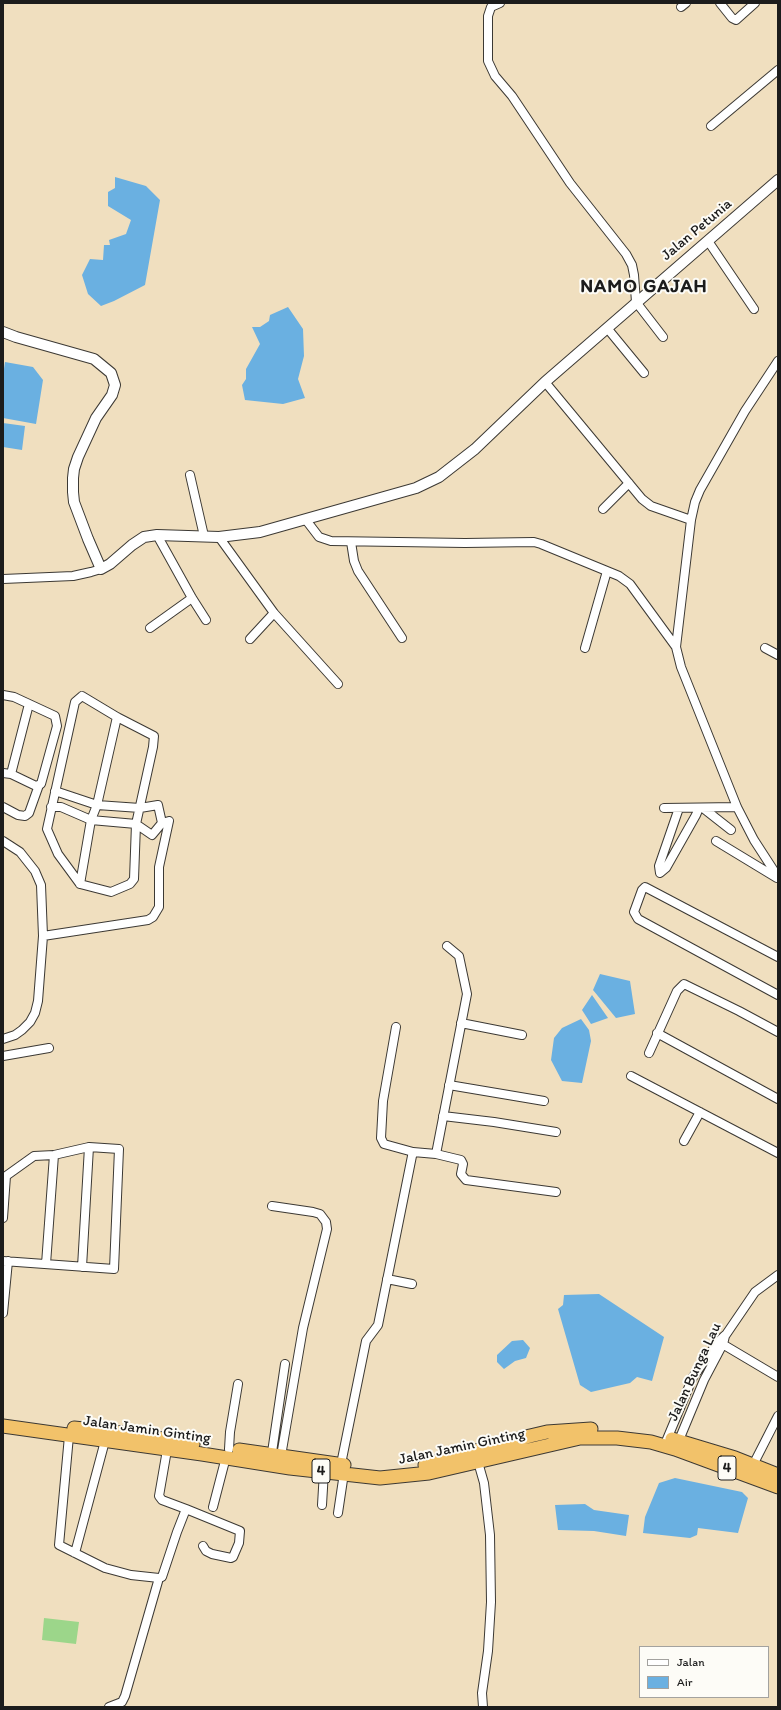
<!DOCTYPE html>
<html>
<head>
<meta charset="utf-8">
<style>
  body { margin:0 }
  #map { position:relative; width:781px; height:1710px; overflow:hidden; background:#f0dfbf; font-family:Itim,sans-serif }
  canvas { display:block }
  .frame { position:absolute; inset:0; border:4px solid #1c1c1c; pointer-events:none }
  .legend { position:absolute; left:639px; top:1646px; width:130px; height:52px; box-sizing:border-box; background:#fdfcf7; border:1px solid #a3a29f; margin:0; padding:5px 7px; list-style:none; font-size:12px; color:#1c1c1c }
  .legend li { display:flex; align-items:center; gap:8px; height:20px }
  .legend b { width:20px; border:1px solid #a3a29f }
</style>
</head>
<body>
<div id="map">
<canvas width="781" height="1710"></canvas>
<div class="frame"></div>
<ul class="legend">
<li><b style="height:5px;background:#fff"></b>Jalan</li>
<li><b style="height:11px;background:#6ab0e1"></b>Air</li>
</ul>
</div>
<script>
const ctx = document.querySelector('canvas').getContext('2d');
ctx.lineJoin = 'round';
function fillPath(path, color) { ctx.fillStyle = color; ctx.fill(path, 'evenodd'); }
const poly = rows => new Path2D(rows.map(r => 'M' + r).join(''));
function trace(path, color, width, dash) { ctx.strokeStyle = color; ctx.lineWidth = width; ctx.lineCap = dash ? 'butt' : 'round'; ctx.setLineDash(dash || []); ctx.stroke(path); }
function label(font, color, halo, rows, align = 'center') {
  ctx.font = font + ' Itim,sans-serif'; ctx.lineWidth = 4; ctx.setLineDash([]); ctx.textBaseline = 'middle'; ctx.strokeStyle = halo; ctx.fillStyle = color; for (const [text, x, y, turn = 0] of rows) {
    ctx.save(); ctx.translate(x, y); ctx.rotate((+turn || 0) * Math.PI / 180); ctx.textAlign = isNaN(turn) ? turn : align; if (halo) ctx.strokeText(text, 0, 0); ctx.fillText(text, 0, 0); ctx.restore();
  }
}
const green = poly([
  [44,1618,79,1622,76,1644,42,1640]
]);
const water = poly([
  [115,177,146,186,160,200,145,285,114,301,101,306,88,294,82,275,90,259,103,260,104,245,110,245,109,240,126,234,131,220,108,206,108,192,115,188],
  [288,307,303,329,304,356,298,379,305,398,283,404,245,400,242,385,246,379,246,369,260,344,252,327,260,327,269,321,270,315],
  [5,362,33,367,43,380,36,424,3,418,3,376],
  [3,423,25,426,22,450,3,447],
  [600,974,630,981,635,1014,616,1018,593,990],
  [592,995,608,1018,591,1024,582,1010],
  [581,1019,589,1030,591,1041,582,1083,562,1081,551,1060,554,1038,562,1028],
  [599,1294,664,1337,652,1381,637,1377,630,1383,591,1392,580,1385,558,1309,563,1305,564,1295],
  [523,1340,530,1348,526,1358,515,1361,504,1369,497,1362,497,1355,512,1341],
  [675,1478,742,1492,748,1498,738,1533,698,1528,697,1535,690,1538,643,1533,645,1517,659,1483],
  [585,1504,594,1510,629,1515,626,1536,594,1531,558,1530,555,1505]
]);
const minor = poly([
  [500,3,491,7,488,16,488,61,495,76,512,96,570,183,626,254,632,265,634,275,636,302,663,337],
  [720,3,732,18,736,20,755,3],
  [681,7,686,3],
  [711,126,778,70],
  [708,241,754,309],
  [607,328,644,373],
  [778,361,745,411,700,490,695,502,691,520,676,647,681,667,737,807,754,840,778,877],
  [545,382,642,499,651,506,691,520],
  [190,475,204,536],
  [603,509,629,483],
  [306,520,319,537,331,541,465,543,534,542,541,544,619,576,630,584,676,647],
  [157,535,192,598,206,620],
  [219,537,274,613,338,684],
  [351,542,354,561,358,571,402,638],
  [3,579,73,576,91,572,101,569],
  [150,628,192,598],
  [250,639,274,613],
  [585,648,607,571],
  [765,648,778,655],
  [3,695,14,697,55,716,57,726,41,784,36,786,11,774,3,773],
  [82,696,117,717,154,736,153,747,136,824,134,879,130,884,111,892,80,884,58,854,47,829,75,702,82,696],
  [11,774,29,704],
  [55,791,97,805,140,808,158,805,162,823],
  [3,807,18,815,25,816,29,813,39,785],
  [664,808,737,807],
  [679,808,659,866,660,873,666,868,696,815,699,808],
  [703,808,731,830],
  [3,841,20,852,35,871,41,885,43,936,38,1001,35,1013,30,1022,22,1030,15,1035,3,1039],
  [716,841,777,878],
  [80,884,91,820,97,805,117,717],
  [43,936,148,920,153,917,159,907,159,867,169,821,162,823,152,835,136,824,91,820,61,807,51,807],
  [778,957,645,887,642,890,634,912,638,919,778,995],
  [461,1023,522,1035],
  [396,1027,383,1101,381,1138,384,1144,413,1152],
  [657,1033,778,1099],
  [649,1053,677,991,684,984,739,1011,778,1032],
  [3,1056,49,1048],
  [631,1076,778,1153],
  [449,1085,544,1101],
  [443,1116,494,1122,556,1132],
  [684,1141,700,1112],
  [436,1154,461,1160,463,1164,461,1174,466,1180,556,1192],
  [272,1206,313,1212,320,1214,326,1222,327,1229,303,1328,281,1456],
  [3,1218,6,1176,34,1156,54,1155,89,1147,119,1149,114,1269,3,1261],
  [46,1264,54,1155],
  [82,1267,89,1147],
  [387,1279,412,1284],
  [3,1313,8,1261],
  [719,1342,778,1377],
  [69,1436,59,1545,105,1568,131,1575,159,1578],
  [665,1444,693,1377,718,1342,724,1336],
  [677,1445,704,1380,723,1344,725,1336,755,1292,778,1275],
  [229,1449,230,1432,238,1384],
  [271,1459,285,1364],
  [478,1462,484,1483,490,1535,491,1602,488,1651,482,1693,483,1707],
  [341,1464,366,1341,378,1325,412,1156,413,1152,436,1154,467,994,459,956,447,946],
  [753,1465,778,1416],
  [322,1505,324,1471],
  [213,1507,226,1457],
  [186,1509,240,1531,239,1543,233,1557,231,1558,212,1554,206,1551,203,1546],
  [338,1513,344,1473],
  [75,1553,105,1441],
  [109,1707,122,1702,125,1696,159,1578,162,1577,177,1532,186,1509,162,1500,159,1496,167,1450]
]);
const tertiary = poly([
  [3,332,16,337,94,359,111,373,115,385,112,395,96,418,78,457,74,469,73,478,73,492,74,502,88,539,101,569,110,564,132,545,144,537,157,535,219,537,260,532,416,488,439,477,475,449,545,382,778,180]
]);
const trunk = poly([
  [3,1426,202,1454,290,1468,380,1478,429,1473,580,1438,617,1438,651,1442,675,1449,778,1487],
  [74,1428,132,1434,193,1444],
  [672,1439,735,1458,778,1475],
  [239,1450,344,1465],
  [425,1465,530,1436,547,1432,591,1429]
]);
const shields = [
  [727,1468,18],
  [321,1471,18]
];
const shieldNames = [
  ["4",727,1468],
  ["4",321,1471]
];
const streetNames = [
  ["Jalan Petunia",697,230,-40],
  ["Jalan Bunga Lau",695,1372,-65],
  ["Jalan Jamin Ginting",147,1430,8],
  ["Jalan Jamin Ginting",462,1447,-12]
];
const districtNames = [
  ["NAMO GAJAH",644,287]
];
fillPath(green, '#9cd68a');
fillPath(water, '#6ab0e1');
trace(minor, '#3c3934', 10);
trace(tertiary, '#3c3934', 12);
trace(trunk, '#3c3934', 15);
trace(minor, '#fff', 8);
trace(tertiary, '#fff', 10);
trace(trunk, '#f2c26a', 13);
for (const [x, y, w] of shields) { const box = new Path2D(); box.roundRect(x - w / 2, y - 12, w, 24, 3); ctx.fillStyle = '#fdfcf7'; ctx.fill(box); trace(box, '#1c1c1c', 1); }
label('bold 14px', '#1c1c1c', null, shieldNames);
label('15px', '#1c1c1c', '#fdfcf7', streetNames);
ctx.letterSpacing = '1px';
label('bold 19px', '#1c1c1c', '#fdfcf7', districtNames);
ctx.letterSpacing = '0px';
</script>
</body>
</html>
